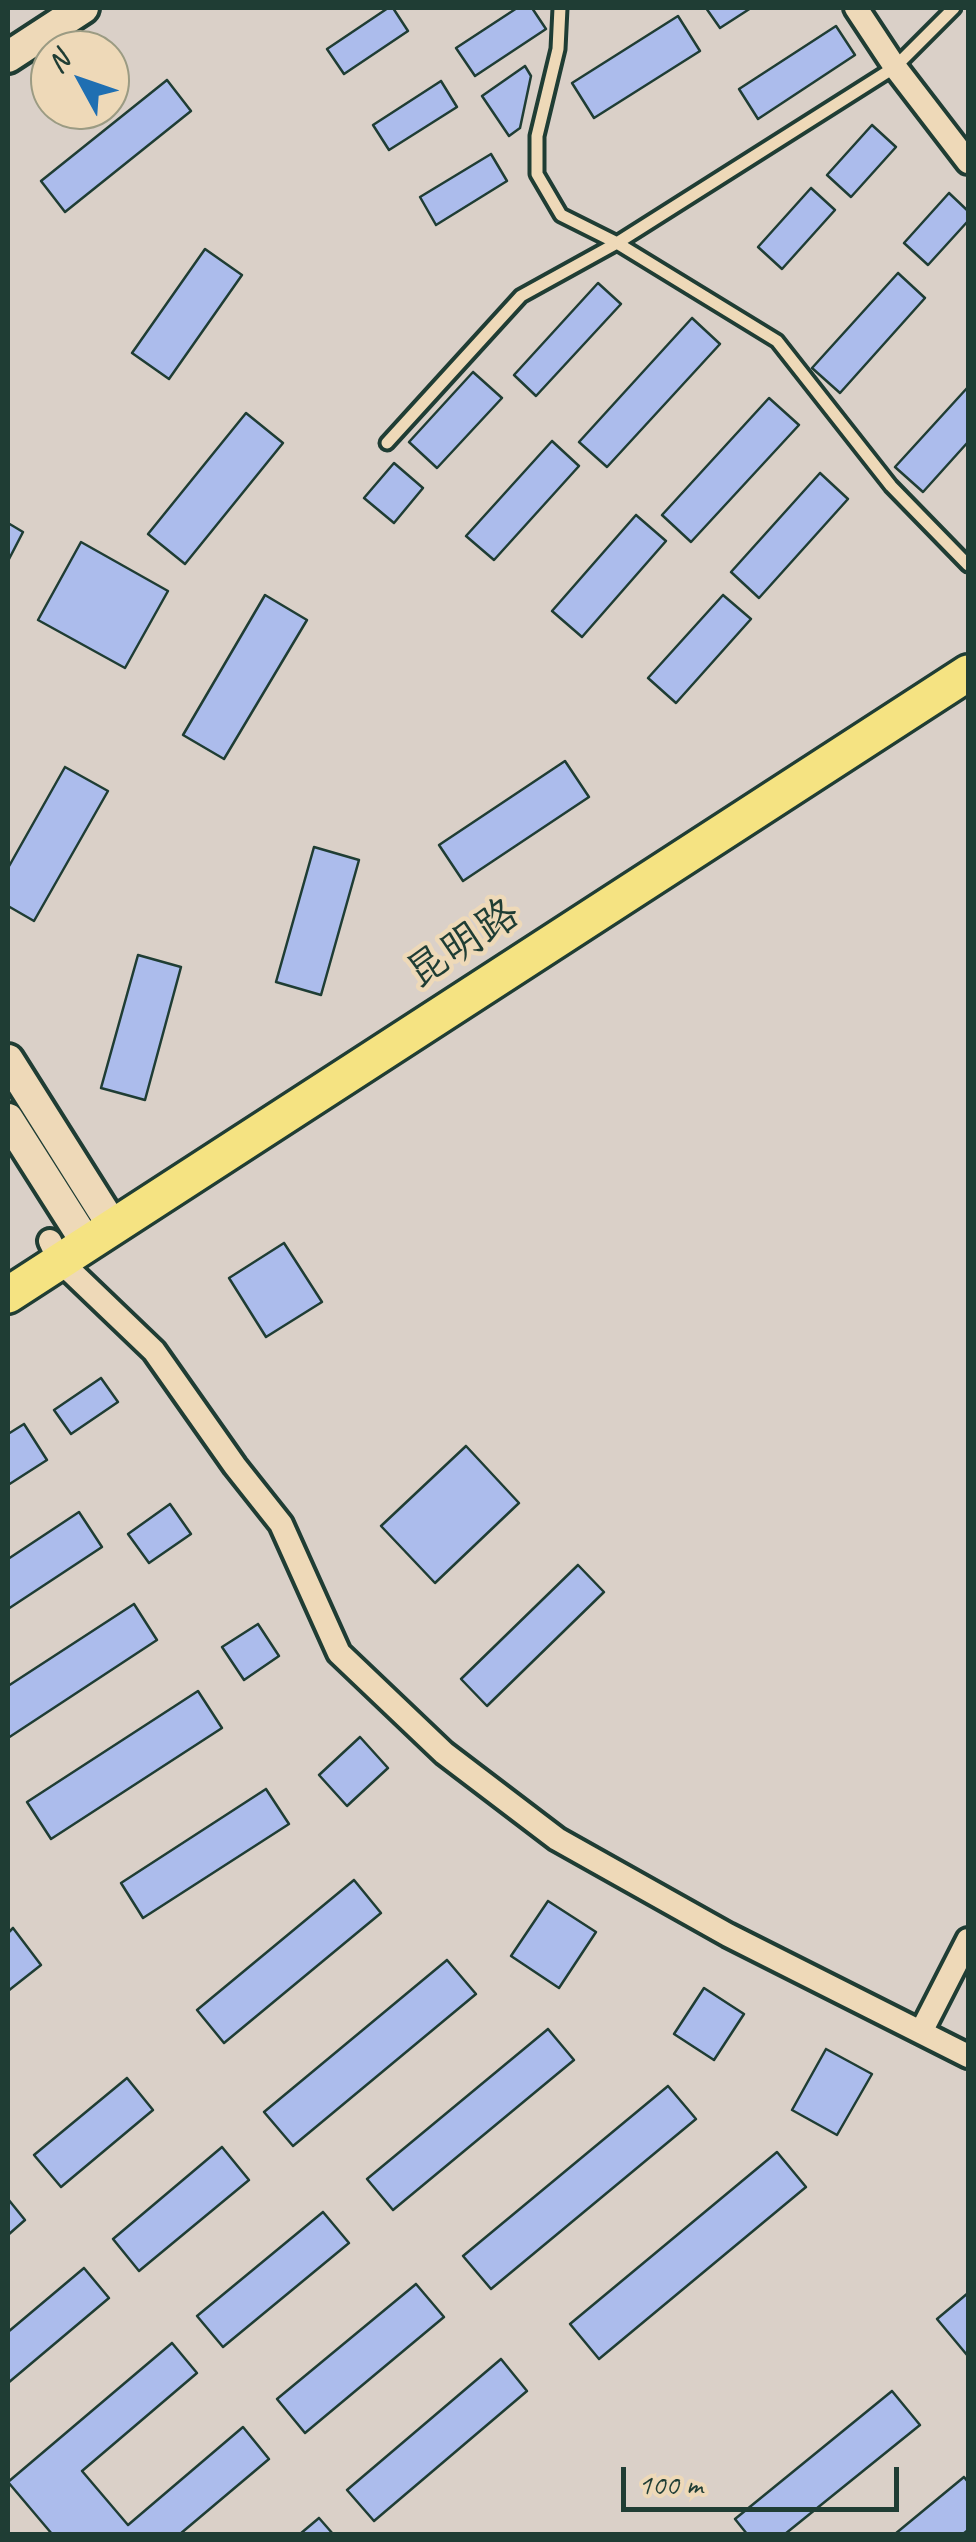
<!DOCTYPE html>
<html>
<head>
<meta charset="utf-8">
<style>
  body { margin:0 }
  #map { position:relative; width:976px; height:2542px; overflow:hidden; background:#dad0c8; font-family:Caveat,sans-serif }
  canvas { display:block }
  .frame { position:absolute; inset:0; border:10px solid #1f3d34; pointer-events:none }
  .north { position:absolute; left:30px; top:30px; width:100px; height:100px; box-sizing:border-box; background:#eed9b8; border:2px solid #9b9b83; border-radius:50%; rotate:310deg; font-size:28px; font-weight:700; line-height:40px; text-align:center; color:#1f3d34 }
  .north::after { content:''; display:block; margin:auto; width:35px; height:45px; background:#1f6fb2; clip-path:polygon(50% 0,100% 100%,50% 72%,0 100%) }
  .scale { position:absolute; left:621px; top:2467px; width:278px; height:45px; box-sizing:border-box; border:5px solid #1f3d34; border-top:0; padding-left:12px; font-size:30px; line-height:35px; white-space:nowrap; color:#1f3d34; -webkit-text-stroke:8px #eed9b8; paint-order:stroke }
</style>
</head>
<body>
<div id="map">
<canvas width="976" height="2542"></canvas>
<div class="frame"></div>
<div class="north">N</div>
<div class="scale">100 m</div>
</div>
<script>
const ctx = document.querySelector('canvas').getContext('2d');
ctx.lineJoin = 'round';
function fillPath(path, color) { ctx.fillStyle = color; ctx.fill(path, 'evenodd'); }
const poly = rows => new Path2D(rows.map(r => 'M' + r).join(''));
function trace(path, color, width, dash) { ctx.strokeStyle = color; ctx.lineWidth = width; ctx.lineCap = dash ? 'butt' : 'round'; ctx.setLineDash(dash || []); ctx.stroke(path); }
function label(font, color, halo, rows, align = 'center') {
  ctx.font = font + ' Caveat,"LXGW WenKai TC",sans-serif'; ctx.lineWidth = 9; ctx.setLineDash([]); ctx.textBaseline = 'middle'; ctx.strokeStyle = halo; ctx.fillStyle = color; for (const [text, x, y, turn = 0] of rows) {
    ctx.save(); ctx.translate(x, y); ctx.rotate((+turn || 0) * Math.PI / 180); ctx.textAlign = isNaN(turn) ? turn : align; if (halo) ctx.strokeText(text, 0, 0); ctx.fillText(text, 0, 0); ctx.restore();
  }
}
const building = poly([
  [388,8,393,8,408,31,344,74,327,49,388,8],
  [517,8,532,8,546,29,475,76,456,48,517,8],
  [706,8,751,8,720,28,706,8],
  [678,16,700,51,594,118,572,83,678,16],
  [836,26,855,55,758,119,739,89,836,26],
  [525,66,531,76,520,128,509,136,482,96,525,66],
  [167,80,191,111,65,212,41,181,167,80],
  [441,81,457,107,389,150,373,125,441,81],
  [872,125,896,147,851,197,827,175,872,125],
  [491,154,507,181,436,225,420,197,491,154],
  [811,188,835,210,782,269,758,247,811,188],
  [949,193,968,211,968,221,928,265,904,243,949,193],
  [205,249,242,275,169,379,132,353,205,249],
  [898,273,925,298,840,393,812,368,898,273],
  [598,283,621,304,536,396,514,375,598,283],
  [692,318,720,344,607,467,579,442,692,318],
  [473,372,502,398,437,468,409,442,473,372],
  [968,387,968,442,923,492,895,467,968,387],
  [769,398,799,425,691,542,662,515,769,398],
  [246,413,283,443,185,564,148,534,246,413],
  [552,441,579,466,494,560,466,536,552,441],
  [394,463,423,488,394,523,364,498,394,463],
  [820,473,848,499,759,598,731,572,820,473],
  [636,515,666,541,582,637,552,611,636,515],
  [8,523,23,532,8,561,8,523],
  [81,542,168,591,125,668,38,620,81,542],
  [265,595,307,620,224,759,183,735,265,595],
  [723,595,751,619,676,703,648,678,723,595],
  [565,761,589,797,463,881,439,845,565,761],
  [65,767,108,791,34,921,8,906,8,868,65,767],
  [314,847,359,860,321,995,276,982,314,847],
  [138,955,181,967,145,1100,101,1088,138,955],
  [284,1243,322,1302,266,1337,229,1278,284,1243],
  [101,1378,118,1402,71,1434,54,1410,101,1378],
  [24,1424,47,1460,8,1485,8,1434,24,1424],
  [466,1446,519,1503,435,1583,381,1526,466,1446],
  [170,1504,191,1534,149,1563,128,1534,170,1504],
  [79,1512,102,1547,8,1609,8,1559,79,1512],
  [578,1565,604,1592,487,1706,461,1679,578,1565],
  [134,1604,157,1640,8,1738,8,1686,134,1604],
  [258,1624,279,1656,244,1680,222,1647,258,1624],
  [198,1691,222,1728,51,1839,27,1802,198,1691],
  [360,1737,388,1768,347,1806,319,1775,360,1737],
  [266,1789,289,1824,143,1918,121,1883,266,1789],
  [354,1880,381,1913,224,2043,197,2010,354,1880],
  [548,1901,596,1932,559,1988,511,1956,548,1901],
  [13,1928,41,1965,8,1991,8,1933,13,1928],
  [447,1960,476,1994,293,2146,264,2112,447,1960],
  [704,1988,744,2014,714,2060,674,2034,704,1988],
  [548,2029,574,2060,393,2210,367,2179,548,2029],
  [826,2049,872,2074,837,2135,792,2110,826,2049],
  [127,2078,153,2110,61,2187,34,2155,127,2078],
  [668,2086,696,2119,491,2289,463,2256,668,2086],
  [222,2147,249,2180,139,2271,113,2239,222,2147],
  [777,2152,806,2187,599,2359,570,2324,777,2152],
  [8,2199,25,2220,8,2235,8,2199],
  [323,2212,349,2243,223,2347,197,2316,323,2212],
  [84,2268,109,2298,8,2383,8,2332,84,2268],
  [416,2284,444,2317,305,2433,277,2399,416,2284],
  [968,2293,968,2354,967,2355,937,2319,968,2293],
  [172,2343,197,2373,82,2471,128,2525,243,2427,269,2459,180,2534,52,2534,8,2482,172,2343],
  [501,2359,527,2391,374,2521,347,2490,501,2359],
  [892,2391,920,2425,785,2534,747,2534,735,2519,892,2391],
  [964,2477,968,2482,968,2530,963,2534,895,2534,964,2477],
  [319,2518,333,2534,300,2534,319,2518]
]);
const lane = poly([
  [560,8,558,49,537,136,537,174,561,215,617,243,777,341,891,486,968,565],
  [387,443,521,296,617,243,895,67,954,8]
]);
const street = poly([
  [856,8,895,67,968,162],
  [50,1241,59,1260,154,1351,235,1466,281,1524,339,1653,444,1753,557,1839,728,1935,968,2056],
  [921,2032,968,1940]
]);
const secondary = poly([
  [8,57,83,8],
  [8,1060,112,1225],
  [8,1119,86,1242]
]);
const primary = poly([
  [8,1295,968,673]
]);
const streetNames = [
  ["昆明路",463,945,-33]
];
fillPath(building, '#acbcec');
trace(building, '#1f3d34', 2.5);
trace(lane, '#1f3d34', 19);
trace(street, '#1f3d34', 30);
trace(secondary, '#1f3d34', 38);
trace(primary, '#1f3d34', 42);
trace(lane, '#eed9b8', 11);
trace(street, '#eed9b8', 22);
trace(secondary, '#eed9b8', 30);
trace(primary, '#f5e382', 35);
label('42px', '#1f3d34', '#eed9b8', streetNames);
</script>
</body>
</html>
